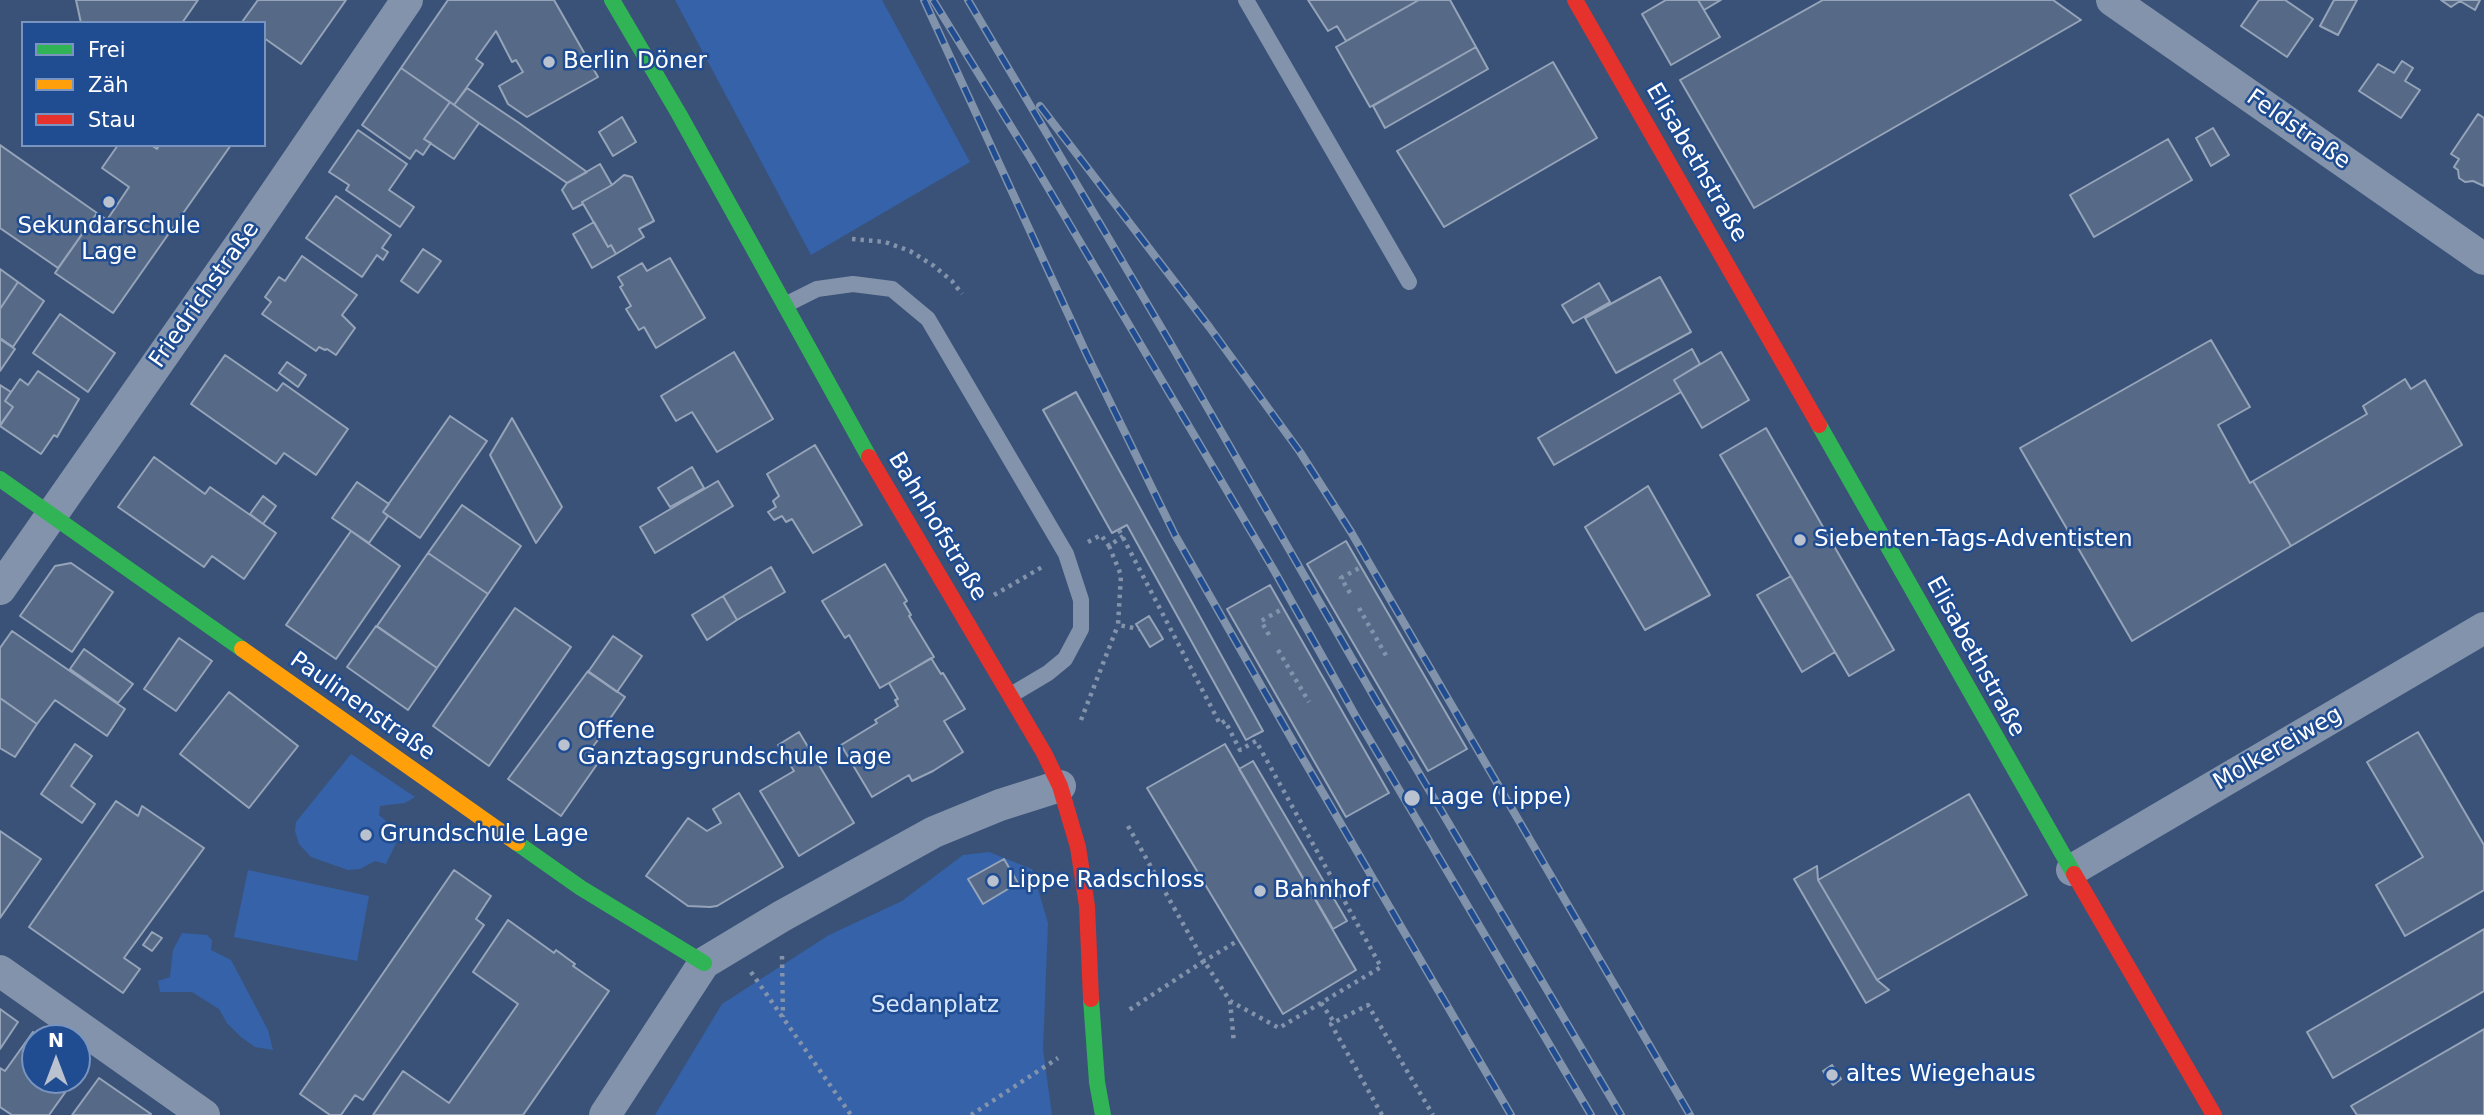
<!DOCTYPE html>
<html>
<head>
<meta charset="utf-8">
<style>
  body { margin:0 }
  #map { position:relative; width:2484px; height:1115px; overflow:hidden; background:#3a5278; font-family:"DejaVu Sans",sans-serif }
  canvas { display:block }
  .legend { position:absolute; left:21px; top:21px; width:245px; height:126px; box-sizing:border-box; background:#204c92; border:2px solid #7994be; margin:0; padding:9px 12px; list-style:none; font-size:21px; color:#fff }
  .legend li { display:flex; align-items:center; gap:14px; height:35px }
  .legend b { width:35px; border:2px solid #7994be }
  .north { position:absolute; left:21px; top:1024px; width:70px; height:70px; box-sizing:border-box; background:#204c92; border:2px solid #7994be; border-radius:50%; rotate:0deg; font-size:19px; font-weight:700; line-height:28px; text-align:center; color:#fff }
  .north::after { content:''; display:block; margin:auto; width:24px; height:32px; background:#bac2d0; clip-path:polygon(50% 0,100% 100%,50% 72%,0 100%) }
</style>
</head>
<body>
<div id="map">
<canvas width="2484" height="1115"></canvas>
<ul class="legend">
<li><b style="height:9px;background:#30b455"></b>Frei</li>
<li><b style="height:9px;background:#ff9f0a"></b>Zäh</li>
<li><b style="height:9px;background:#e5322d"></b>Stau</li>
</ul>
<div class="north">N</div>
</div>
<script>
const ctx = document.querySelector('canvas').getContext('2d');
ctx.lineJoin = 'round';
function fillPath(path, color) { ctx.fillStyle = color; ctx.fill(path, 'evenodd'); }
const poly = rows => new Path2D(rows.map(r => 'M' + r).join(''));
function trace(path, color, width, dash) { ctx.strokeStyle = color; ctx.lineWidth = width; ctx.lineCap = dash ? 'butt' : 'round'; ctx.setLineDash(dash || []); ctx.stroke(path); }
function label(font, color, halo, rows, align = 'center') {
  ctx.font = font + ' "DejaVu Sans",sans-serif'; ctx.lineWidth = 5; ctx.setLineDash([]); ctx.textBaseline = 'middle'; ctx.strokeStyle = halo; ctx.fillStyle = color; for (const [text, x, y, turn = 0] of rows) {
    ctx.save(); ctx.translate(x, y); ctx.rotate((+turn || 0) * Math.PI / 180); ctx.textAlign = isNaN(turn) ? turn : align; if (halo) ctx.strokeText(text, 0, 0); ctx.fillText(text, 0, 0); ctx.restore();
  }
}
const green = poly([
  [675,0,882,0,970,162,811,255],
  [351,754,415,797,405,803,380,806,379,815,385,820,387,826,385,834,397,841,386,864,375,861,360,869,348,870,311,857,299,844,295,831,296,822],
  [989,852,1032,869,1048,923,1043,1049,1052,1115,655,1115,722,1004,829,935,902,901,963,855],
  [248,870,369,896,357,961,234,937],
  [182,933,207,935,212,940,211,950,231,960,268,1030,273,1050,255,1047,241,1037,227,1023,219,1009,192,992,160,992,158,981,170,977,173,950]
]);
const building = poly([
  [76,0,198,0,182,23,81,23,76,0],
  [258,0,346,0,301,64,264,38,264,23,242,22,258,0],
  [448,0,554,0,598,77,527,117,508,104,499,86,523,72,516,60,512,62,496,31,476,59,483,64,482,66,454,105,401,68,448,0],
  [1308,0,1419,0,1346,41,1337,26,1328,31,1308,0],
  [1419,0,1450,0,1476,47,1370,107,1336,47,1419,0],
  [1666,0,1698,0,1720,37,1671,65,1642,14,1666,0],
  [1698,0,1721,0,1704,10,1698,0],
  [1823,0,2053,0,2081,20,1754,208,1680,80,1823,0],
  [2259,0,2285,0,2313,19,2287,57,2241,26,2259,0],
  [2334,0,2357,0,2338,35,2320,26,2334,0],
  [2441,0,2480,0,2475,10,2460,1,2451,7,2441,0],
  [1476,47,1488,69,1385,128,1373,106,1476,47],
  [2402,61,2413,68,2405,81,2420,90,2401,118,2359,91,2378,64,2394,73,2402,61],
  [1553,62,1597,138,1444,227,1397,151,1553,62],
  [401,68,450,102,424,139,431,143,423,155,416,150,410,159,362,125,401,68],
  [467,88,519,123,587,172,567,183,479,123,454,105,467,88],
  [450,102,479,123,454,159,424,139,450,102],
  [2478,114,2484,118,2484,186,2473,181,2465,182,2459,178,2458,170,2454,167,2459,159,2451,154,2478,114],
  [622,117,636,142,613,156,599,132,622,117],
  [2213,128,2229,155,2211,166,2196,138,2213,128],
  [358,130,407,164,389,190,414,207,400,227,346,190,349,185,329,172,358,130],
  [2168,139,2192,180,2094,237,2070,195,2168,139],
  [0,145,97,213,58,268,0,228,0,145],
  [118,145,151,145,157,149,159,145,231,145,113,313,55,273,97,213,107,220,129,187,102,168,118,145],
  [600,164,612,185,582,202,583,204,573,209,562,190,567,183,600,164],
  [624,175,632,177,654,221,639,229,644,237,616,254,611,245,608,247,582,202,612,185,624,175],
  [336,196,391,235,382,248,388,252,383,260,377,255,362,277,306,238,336,196],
  [594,222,608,247,611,245,616,254,592,268,573,234,594,222],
  [423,249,441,261,418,293,401,281,423,249],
  [302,256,357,295,342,315,355,328,336,355,327,349,325,350,319,347,316,351,262,314,271,302,265,297,279,277,285,281,302,256],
  [670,258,705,318,656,348,644,327,639,330,626,309,631,306,620,287,623,285,618,277,642,263,647,271,670,258],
  [0,269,18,282,0,309,0,269],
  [1660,277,1691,332,1616,373,1585,318,1660,277],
  [18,282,44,301,13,347,0,338,0,309,18,282],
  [1599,283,1610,302,1573,323,1562,305,1599,283],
  [60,314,115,353,88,392,33,353,60,314],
  [0,339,15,349,0,371,0,339],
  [2211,340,2250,407,2218,425,2250,483,2253,481,2291,546,2132,641,2020,448,2211,340],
  [1692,349,1700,364,1674,380,1681,392,1554,465,1538,438,1692,349],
  [734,352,773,419,717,452,692,412,676,421,661,396,734,352],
  [1721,352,1749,400,1702,428,1674,380,1721,352],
  [225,355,277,391,283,383,348,429,316,475,284,453,276,464,191,404,225,355],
  [287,362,306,375,298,387,279,373,287,362],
  [38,371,79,399,57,437,54,435,41,454,0,426,13,407,5,401,20,379,28,385,38,371],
  [2405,379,2411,389,2425,380,2462,445,2291,546,2253,481,2367,414,2363,406,2405,379],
  [0,385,11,392,5,401,13,407,0,425,0,385],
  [1076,392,1263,731,1253,736,1246,740,1127,525,1112,533,1043,410,1076,392],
  [450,416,487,441,420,538,383,512,450,416],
  [512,418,562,507,536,543,490,455,512,418],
  [1766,428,1894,650,1849,676,1720,455,1766,428],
  [815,445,862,525,813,553,792,519,786,522,782,516,774,520,768,512,776,507,773,501,779,496,767,474,815,445],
  [154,457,205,494,210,487,276,533,244,579,212,556,204,567,118,507,154,457],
  [692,467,704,488,670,507,658,488,692,467],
  [718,481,733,506,655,553,640,527,718,481],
  [357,482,389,504,383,512,388,516,369,543,332,518,357,482],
  [1648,486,1710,595,1645,630,1585,527,1648,486],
  [263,496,276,506,263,524,250,514,263,496],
  [462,505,521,546,488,594,428,553,462,505],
  [351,531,400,566,336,659,286,625,351,531],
  [1346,541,1467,749,1428,771,1307,564,1346,541],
  [428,553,488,594,437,668,377,626,428,553],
  [71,563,113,592,72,652,20,616,55,566,71,563],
  [885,564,907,601,904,603,911,615,909,616,934,657,880,688,849,635,845,638,822,601,885,564],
  [771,567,785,592,737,620,723,596,771,567],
  [1791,576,1835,652,1802,672,1757,595,1791,576],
  [1270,585,1389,793,1346,817,1227,609,1270,585],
  [723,596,737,620,707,640,692,615,723,596],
  [515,608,571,647,489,766,433,726,515,608],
  [1149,616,1163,639,1150,647,1136,624,1149,616],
  [376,626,437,668,408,710,347,667,376,626],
  [12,631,125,709,107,736,55,700,37,724,0,698,0,648,12,631],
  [613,636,642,656,617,692,588,672,613,636],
  [179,638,212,661,176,711,144,689,179,638],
  [84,649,133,684,118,703,70,669,84,649],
  [931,658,941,674,943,673,965,709,944,721,963,752,933,771,912,781,909,775,872,797,841,745,877,723,875,720,898,706,895,700,898,699,889,683,931,658],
  [588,671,625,697,598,736,600,737,589,752,600,760,561,816,508,779,588,671],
  [229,692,298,746,249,808,180,754,229,692],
  [0,698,37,724,15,757,0,748,0,698],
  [799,732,854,823,799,856,760,791,794,771,778,745,799,732],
  [2418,732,2484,845,2484,890,2405,936,2376,885,2423,857,2367,762,2418,732],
  [75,744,92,756,71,786,95,804,82,823,41,794,75,744],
  [1225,744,1356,970,1283,1014,1147,788,1225,744],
  [1253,761,1347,921,1333,929,1239,769,1253,761],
  [739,793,783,867,717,906,710,907,688,906,646,876,688,818,707,831,721,823,713,809,739,793],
  [1969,794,2027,895,1877,980,1818,880,1969,794],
  [116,801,138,816,142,806,204,848,124,958,140,969,123,993,29,927,116,801],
  [0,831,41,859,0,918,0,831],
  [1004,859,1018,883,983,904,968,879,1004,859],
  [1817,866,1818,880,1877,980,1889,990,1866,1003,1794,879,1817,866],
  [454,870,491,896,476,919,484,925,363,1100,355,1095,341,1115,330,1115,300,1094,454,870],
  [508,920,554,953,556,950,575,964,573,966,609,991,523,1115,373,1115,403,1071,449,1103,518,1004,473,972,508,920],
  [2484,929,2484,991,2333,1078,2307,1032,2484,929],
  [152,932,162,938,152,951,143,945,152,932],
  [0,1009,18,1022,0,1049,0,1009],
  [2484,1029,2484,1115,2357,1115,2351,1106,2484,1029],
  [33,1032,41,1038,35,1038,35,1080,74,1080,49,1115,12,1115,0,1107,0,1068,5,1071,33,1032],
  [1832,1065,1841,1079,1833,1085,1823,1071,1832,1065],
  [99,1078,151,1114,150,1115,72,1115,99,1078]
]);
const path = poly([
  [852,239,885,242,910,251,934,266,952,281,962,294],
  [1119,530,1220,724,1225,721,1240,750,1256,741,1381,967,1279,1028,1230,1001,1204,961,1129,1010],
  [1088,542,1101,535,1109,546,1123,536],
  [1109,546,1121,575,1118,625,1139,629],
  [1350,593,1341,578,1361,567],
  [994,595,1044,566],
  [1359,608,1388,659],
  [1269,635,1261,621,1284,608],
  [1278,650,1309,702],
  [1081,720,1118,625],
  [1128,826,1204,961,1239,940],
  [782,956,783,1017],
  [751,972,851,1115],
  [1230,1001,1234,1043],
  [1321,1003,1334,1022],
  [971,1115,1058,1058],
  [1382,1115,1331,1024,1368,1005,1433,1115]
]);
const lane = poly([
  [1246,0,1409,282],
  [785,305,817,289,853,284,892,289,928,319,1066,554,1081,600,1081,629,1065,659,1048,673,1011,695]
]);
const street = poly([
  [2112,0,2484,259],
  [0,589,249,232,407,0],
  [2072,870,2484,628],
  [0,971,204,1115],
  [605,1115,704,963,782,916,934,832,1000,805,1060,786]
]);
const fast = poly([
  [612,0,679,114,869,457],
  [1819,425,2074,874],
  [0,479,242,649],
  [517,843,581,888,704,963],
  [1091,999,1097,1082,1103,1115]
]);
const slow = poly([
  [242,649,517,843]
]);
const jam = poly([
  [1575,0,1819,425],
  [869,457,1044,753,1060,786,1078,847,1087,906,1091,999],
  [2074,874,2214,1115]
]);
const rail = poly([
  [924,0,1087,355,1175,535,1299,752,1511,1115],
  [933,0,1031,159,1275,572,1355,715,1591,1115],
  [968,0,1168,339,1377,702,1621,1115],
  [1040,106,1210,328,1300,452,1351,532,1690,1115]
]);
const markers = [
  [549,62,7,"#bac2d0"],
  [109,202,7,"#bac2d0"],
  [1800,540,7,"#bac2d0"],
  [564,745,7,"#bac2d0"],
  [1412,798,9,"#bac2d0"],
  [366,835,7,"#bac2d0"],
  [993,881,7,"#bac2d0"],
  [1260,891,7,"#bac2d0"],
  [1832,1075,7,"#bac2d0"]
];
const poiNames = [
  ["Berlin Döner",563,62],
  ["Sekundarschule",109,227,"center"],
  ["Lage",109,253,"center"],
  ["Siebenten-Tags-Adventisten",1814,540],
  ["Offene",578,732],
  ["Ganztagsgrundschule Lage",578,758],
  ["Lage (Lippe)",1428,798],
  ["Grundschule Lage",380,835],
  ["Lippe Radschloss",1007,881],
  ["Bahnhof",1274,891],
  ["altes Wiegehaus",1846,1075]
];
const streetNames = [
  ["Feldstraße",2298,130,35],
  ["Elisabethstraße",1696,163,60],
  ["Friedrichstraße",205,295,-55],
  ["Bahnhofstraße",937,527,59],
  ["Elisabethstraße",1975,657,61],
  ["Paulinenstraße",362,707,35],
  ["Molkereiweg",2278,749,-30]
];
const parkNames = [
  ["Sedanplatz",935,1006]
];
fillPath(green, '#3562a8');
fillPath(building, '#566a88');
trace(building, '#96a4b9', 2);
trace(path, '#8293ab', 4.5, [3.5, 5]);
trace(lane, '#8293ab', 16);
trace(street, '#8293ab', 32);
trace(fast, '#30b455', 16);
trace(slow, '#ff9f0a', 16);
trace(jam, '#e5322d', 16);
trace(rail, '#8192ab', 8);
trace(rail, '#204c92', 5, [16]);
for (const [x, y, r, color] of markers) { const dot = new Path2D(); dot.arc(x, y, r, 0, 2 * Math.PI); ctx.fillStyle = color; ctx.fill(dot); trace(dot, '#204c92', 2.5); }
label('23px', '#fff', '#204c92', poiNames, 'left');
label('23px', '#fff', '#204c92', streetNames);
label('23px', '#d7e5fa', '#204c92', parkNames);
</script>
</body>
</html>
